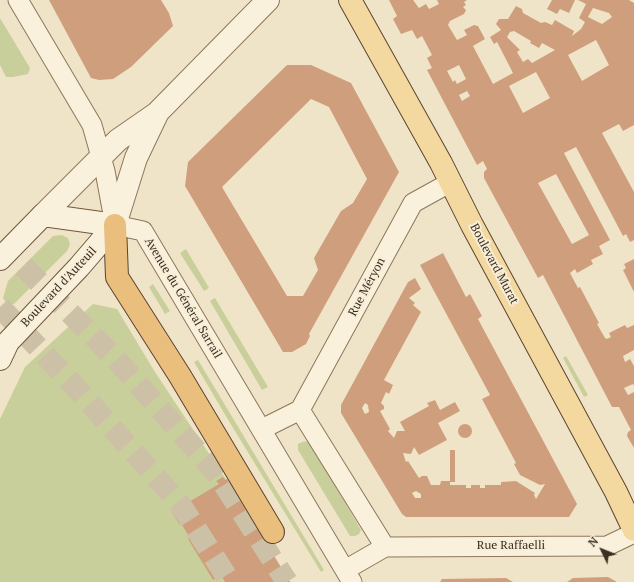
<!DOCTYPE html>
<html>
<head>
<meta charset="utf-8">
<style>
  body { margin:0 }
  #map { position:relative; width:634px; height:582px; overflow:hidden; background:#f0e4c8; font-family:"PT Serif",serif }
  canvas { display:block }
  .north { position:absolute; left:582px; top:530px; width:40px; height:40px; -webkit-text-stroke:3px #f7eed8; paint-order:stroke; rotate:313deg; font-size:11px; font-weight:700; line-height:16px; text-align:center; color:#3d2e20 }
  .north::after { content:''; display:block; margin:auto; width:14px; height:18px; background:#3d2e20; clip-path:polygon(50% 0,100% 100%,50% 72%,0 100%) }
</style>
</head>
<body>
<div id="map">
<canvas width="634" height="582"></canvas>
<div class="north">N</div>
</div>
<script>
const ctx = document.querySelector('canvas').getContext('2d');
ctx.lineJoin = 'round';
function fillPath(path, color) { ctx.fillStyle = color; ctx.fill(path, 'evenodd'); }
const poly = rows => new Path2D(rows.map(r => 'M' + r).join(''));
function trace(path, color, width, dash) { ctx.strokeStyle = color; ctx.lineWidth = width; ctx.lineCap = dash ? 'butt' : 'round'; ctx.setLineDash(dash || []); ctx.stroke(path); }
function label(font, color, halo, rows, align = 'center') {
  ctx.font = font + ' "PT Serif",serif'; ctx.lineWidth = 4; ctx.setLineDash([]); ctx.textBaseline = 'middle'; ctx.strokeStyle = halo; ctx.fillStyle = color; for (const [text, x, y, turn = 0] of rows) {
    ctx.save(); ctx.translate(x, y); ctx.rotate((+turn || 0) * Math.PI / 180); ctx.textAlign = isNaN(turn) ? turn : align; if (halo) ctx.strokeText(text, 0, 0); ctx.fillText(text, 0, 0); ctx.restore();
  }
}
const green = poly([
  [0,18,30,68,28,74,13,77,6,77,0,65],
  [62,235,68,238,70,245,67,251,14,304,9,305,6,303,3,298,8,281,53,236],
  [186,249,209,288,204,291,180,253],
  [153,284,170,311,165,314,149,287],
  [215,298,268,387,262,390,210,301],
  [93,304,117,309,155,372,243,505,290,582,0,582,0,419,25,367],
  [566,356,588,395,584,397,563,358],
  [198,360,324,570,321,572,227,418,194,362],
  [309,441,361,530,359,534,355,536,350,536,298,450,298,444,302,442]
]);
const building = poly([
  [49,0,161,0,169,13,173,26,131,67,113,79,99,80,91,78],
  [389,0,413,0,419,8,426,4,429,9,439,4,437,0,467,0,464,2,466,5,463,7,466,10,464,14,450,21,448,25,457,40,467,35,464,30,474,25,478,26,485,39,473,46,493,84,513,73,497,42,494,44,490,37,501,30,496,24,499,19,508,19,516,6,522,9,523,13,541,23,545,22,552,25,555,20,574,31,572,36,581,29,585,22,579,18,586,4,578,0,629,0,634,3,634,125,623,131,619,124,602,133,634,192,634,240,630,242,626,234,623,236,576,147,564,153,610,240,599,246,603,254,591,260,593,264,577,273,575,269,570,273,578,288,580,287,599,323,597,324,605,338,607,339,611,337,609,333,625,325,627,328,634,325,634,350,623,356,625,362,630,359,634,366,634,386,633,384,624,388,628,395,634,392,634,448,627,436,628,432,631,430,619,407,612,407,543,275,538,278,484,178,484,172,487,169,483,161,477,165,427,70,432,68,427,58,432,55,422,36,417,39,412,30,401,34,393,19,397,16],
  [593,8,609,13,612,17,602,24,588,17],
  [514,31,531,41,530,43,539,48,542,43,555,50,532,63,528,59,523,62,517,52,520,50,507,37,510,32],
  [596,40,609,65,582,81,568,55],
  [459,65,466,79,457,84,455,80,453,82,447,71],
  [536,72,550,98,523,113,509,86],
  [467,91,470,96,462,101,459,95],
  [556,174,589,235,572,244,538,183],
  [552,0,575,0,569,13,560,9,557,14,547,9],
  [287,65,311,65,351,83,399,172,309,334,310,336,306,344,292,352,283,352,185,186,188,162],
  [311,99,329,107,367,179,353,203,341,211,314,258,318,270,303,296,287,296,222,187],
  [443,253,466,297,470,294,482,316,478,319,577,504,569,517,406,517,402,514,341,413,341,405,408,282,415,278,421,289,409,298,415,303,413,305,421,312,384,380,393,385,389,394,386,392,381,403,384,406,384,409,380,411,390,429,388,431,394,438,397,431,405,431,400,422,429,406,427,403,435,400,440,410,455,402,460,411,438,423,447,440,419,455,414,447,411,454,403,453,406,462,408,461,419,478,422,476,427,476,431,485,440,485,441,481,450,481,450,450,455,450,455,482,450,482,450,485,466,485,466,488,471,488,471,485,480,485,480,488,485,488,485,485,501,485,501,482,516,481,535,493,534,495,536,499,545,484,540,485,520,475,514,464,516,463,482,399,490,395,420,265],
  [365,403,368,405,369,412,365,414,362,408],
  [416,491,421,494,421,498,415,498,412,493],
  [634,259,634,292,623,270,626,268,624,264],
  '458 431a7 7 0 1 1 14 0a7 7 0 1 1-14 0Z',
  [223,477,225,480,227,479,290,582,225,582,221,575,213,580,188,539,190,538,181,523,179,524,172,512,219,484,216,481],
  [608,577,617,582,567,582,573,578],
  [506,578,513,582,440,582,442,579]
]);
const trunkTunnel = poly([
  [0,243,115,358,218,475,287,582],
  [0,307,80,392,180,504,230,582]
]);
const minor = poly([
  [18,0,92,125,105,171,115,225,143,231,352,582],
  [300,410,413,203,451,182],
  [300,410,385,547],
  [262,429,300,410],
  [345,570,385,547,607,546,634,533]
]);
const tertiary = poly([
  [43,215,118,140,157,113,268,0],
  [115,225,136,158,157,114]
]);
const secondary = poly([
  [0,259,43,215,115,225],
  [0,359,8,342,79,267,115,225]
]);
const primary = poly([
  [350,0,441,163,472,225,616,492,634,530]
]);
const trunk = poly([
  [115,225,117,277,180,376,273,532]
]);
const streetNames = [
  ["Boulevard Murat",494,264,62],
  ["Boulevard d'Auteuil",59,287,-47],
  ["Rue Méryon",367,287,-62],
  ["Avenue du Général Sarrail",183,298,59],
  ["Rue Raffaelli",511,546]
];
fillPath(green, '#c9cf9b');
fillPath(building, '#cf9f7d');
trace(trunkTunnel, '#ccc0a6', 22, [22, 11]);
trace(minor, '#8d765c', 21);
trace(tertiary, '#8d765c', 24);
trace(secondary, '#6f573f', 24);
trace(primary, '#5b4430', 24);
trace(trunk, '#5b4430', 24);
trace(minor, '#faf1dc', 19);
trace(tertiary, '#faf1dc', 22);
trace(secondary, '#faf1dc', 22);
trace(primary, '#f3d9a0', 22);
trace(trunk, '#eabe7c', 22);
label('12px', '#3d2e20', '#f7eed8', streetNames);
</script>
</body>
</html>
